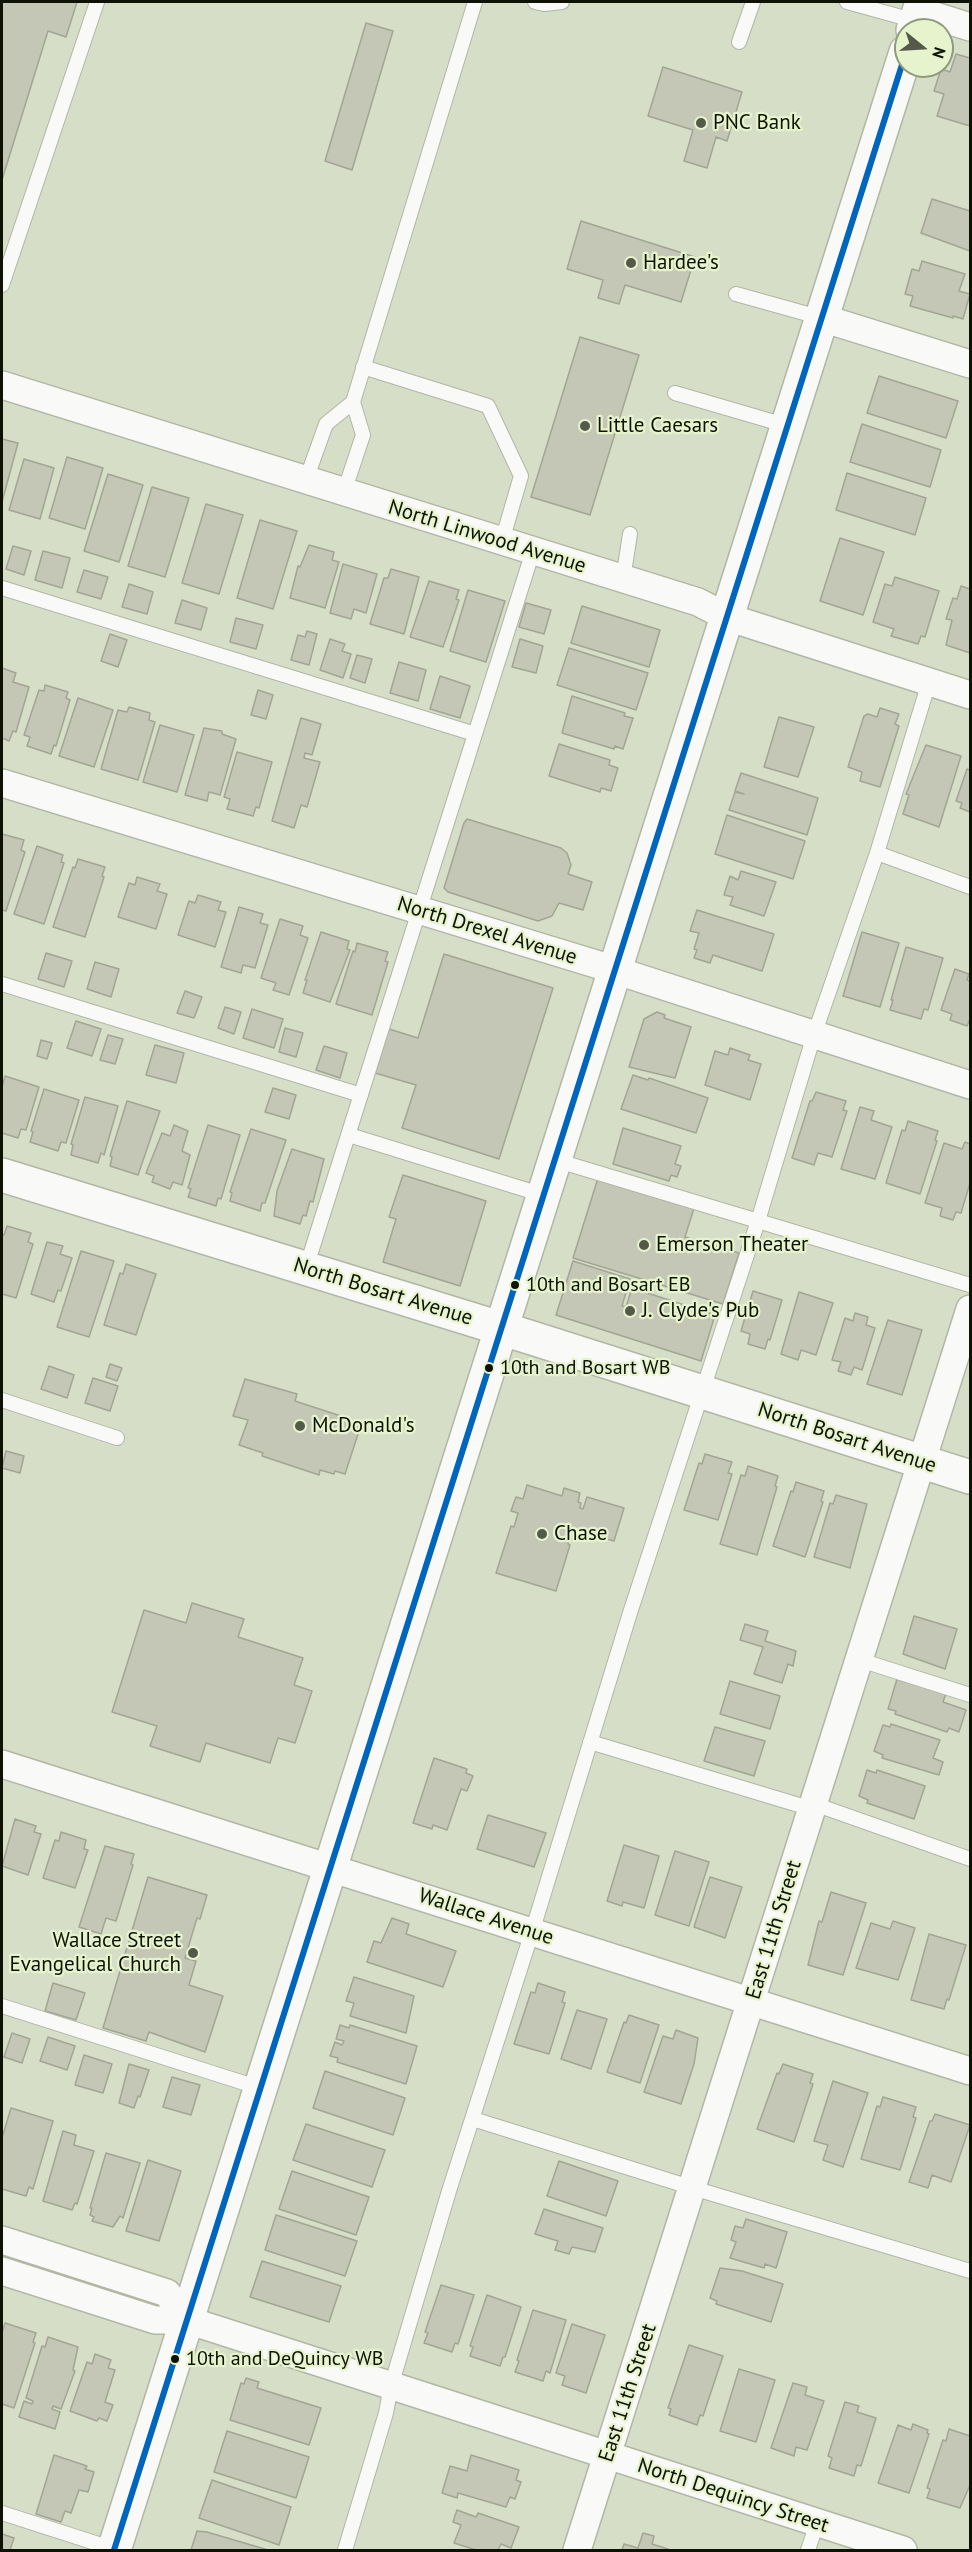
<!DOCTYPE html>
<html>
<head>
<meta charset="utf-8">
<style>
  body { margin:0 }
  #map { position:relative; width:972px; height:2552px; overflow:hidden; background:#d6dec8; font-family:"PT Sans",sans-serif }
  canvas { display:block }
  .frame { position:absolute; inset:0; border:3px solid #0e1205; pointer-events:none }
  .north { position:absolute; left:894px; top:18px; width:60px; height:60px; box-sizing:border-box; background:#e7f3cd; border:2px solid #90997d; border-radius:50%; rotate:108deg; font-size:16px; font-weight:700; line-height:24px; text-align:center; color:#0e1205 }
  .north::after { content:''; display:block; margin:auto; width:21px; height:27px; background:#545949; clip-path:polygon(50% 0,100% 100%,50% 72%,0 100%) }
</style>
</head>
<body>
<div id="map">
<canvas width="972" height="2552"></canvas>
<div class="frame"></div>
<div class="north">N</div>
</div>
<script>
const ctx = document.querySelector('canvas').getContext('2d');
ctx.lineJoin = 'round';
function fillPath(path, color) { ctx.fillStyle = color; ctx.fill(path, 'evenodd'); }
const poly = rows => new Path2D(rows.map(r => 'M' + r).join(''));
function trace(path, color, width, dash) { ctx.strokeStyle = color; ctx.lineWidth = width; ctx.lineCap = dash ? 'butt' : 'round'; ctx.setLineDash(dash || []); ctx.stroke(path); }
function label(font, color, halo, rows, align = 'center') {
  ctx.font = font + ' "PT Sans",sans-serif'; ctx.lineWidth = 4.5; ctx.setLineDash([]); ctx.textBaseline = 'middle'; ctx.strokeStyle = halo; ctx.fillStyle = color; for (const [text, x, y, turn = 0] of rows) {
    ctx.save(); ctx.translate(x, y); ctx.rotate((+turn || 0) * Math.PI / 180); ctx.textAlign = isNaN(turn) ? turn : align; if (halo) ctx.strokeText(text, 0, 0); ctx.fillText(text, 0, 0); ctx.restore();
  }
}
const building = poly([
  [2,2,77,2,66,37,48,31,2,180,2,2],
  [366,23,393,31,352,170,325,161,366,23],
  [956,54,970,58,970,126,937,116,944,94,934,91,941,69,950,72,956,54],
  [663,67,742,92,727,141,716,137,707,168,684,161,693,130,648,116,663,67],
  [932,199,970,211,970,251,921,233,932,199],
  [581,221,695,257,681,302,625,285,619,304,598,298,603,280,567,269,581,221],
  [922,261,965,274,959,291,970,294,963,319,953,316,953,318,910,306,913,296,905,294,912,269,919,271,922,261],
  [580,337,639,355,590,515,531,497,580,337],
  [879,376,958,401,946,438,867,413,879,376],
  [862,424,941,450,930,487,850,462,862,424],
  [2,439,18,443,2,502,2,439],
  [67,457,103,468,85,529,49,518,67,457],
  [24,459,54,468,40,519,9,510,24,459],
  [847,473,926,498,915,535,836,510,847,473],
  [108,474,143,485,119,562,84,551,108,474],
  [152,487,189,498,165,577,128,566,152,487],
  [206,504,243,515,219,594,182,583,206,504],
  [260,520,297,531,273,609,237,598,260,520],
  [840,538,884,552,863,615,820,601,840,538],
  [309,545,334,552,332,560,339,562,325,608,290,598,298,566,300,567,309,545],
  [13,546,31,551,24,575,6,569,13,546],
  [43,551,70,558,62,588,35,580,43,551],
  [343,564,377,574,366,613,354,609,351,619,330,613,343,564],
  [391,569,419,577,404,634,370,624,384,578,388,578,391,569],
  [84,570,108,577,101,599,77,592,84,570],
  [895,577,939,591,925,637,921,636,918,644,891,636,894,629,873,622,885,584,892,586,895,577],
  [429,581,459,590,456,599,459,600,443,647,410,637,429,581],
  [129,584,153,592,147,614,122,607,129,584],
  [961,586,970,589,970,653,946,645,952,620,946,619,953,598,957,599,961,586],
  [468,590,505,601,486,662,450,651,468,590],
  [182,600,207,608,201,630,175,623,182,600],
  [526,603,551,610,544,634,519,627,526,603],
  [582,606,660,630,649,667,571,643,582,606],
  [236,618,263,625,256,649,230,642,236,618],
  [307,631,317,634,309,665,291,660,298,635,305,637,307,631],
  [110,634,127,640,118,667,101,661,110,634],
  [330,639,345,644,342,651,351,654,343,678,320,670,330,639],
  [520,639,543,646,536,673,512,667,520,639],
  [569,648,648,673,636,710,557,685,569,648],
  [357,655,372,659,365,683,350,678,357,655],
  [399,662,426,670,418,701,390,693,399,662],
  [2,668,16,673,13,682,29,687,16,732,13,731,9,741,2,738,2,668],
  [440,676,470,686,460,718,430,709,440,676],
  [45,685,68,692,66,698,70,700,56,746,54,745,51,754,27,746,30,737,24,735,39,690,44,691,45,685],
  [258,690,273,695,266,719,251,715,258,690],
  [572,696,625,713,624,716,633,718,623,749,615,746,614,749,562,733,572,696],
  [78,698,113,710,94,767,59,756,78,698],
  [129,707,150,713,149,720,155,722,138,780,101,769,118,710,127,712,129,707],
  [880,708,899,714,895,724,899,726,880,787,860,781,862,772,848,767,864,716,868,714,877,717,880,708],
  [779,717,814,727,798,777,764,767,779,717],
  [301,718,321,724,312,755,305,753,304,758,320,762,307,807,301,805,294,828,272,821,301,718],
  [160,725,194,735,177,792,143,782,160,725],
  [204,728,222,731,222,734,236,739,220,795,209,792,207,801,185,795,204,728],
  [559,744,610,760,609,765,618,768,611,791,601,788,600,792,549,776,559,744],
  [926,745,961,756,939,827,903,814,909,795,906,794,926,745],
  [237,752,272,762,259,808,256,807,253,816,227,809,230,799,224,797,237,752],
  [967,769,970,770,970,812,960,808,962,803,956,801,967,769],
  [741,773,818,798,807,835,729,810,735,792,744,794,735,791,741,773],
  [727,815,805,841,793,879,715,854,727,815],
  [467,819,561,848,567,853,571,865,568,874,592,882,583,910,559,903,552,916,538,921,448,892,444,888,464,823,467,819],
  [2,834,24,840,21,850,25,852,6,911,2,910,2,834],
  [37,846,63,855,61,862,64,863,44,924,14,914,37,846],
  [78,859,105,867,102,876,104,877,85,937,53,927,73,867,75,868,78,859],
  [741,871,776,882,764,916,730,905,733,897,724,895,730,876,738,880,741,871],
  [137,877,160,884,157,891,167,894,156,929,118,917,129,883,135,885,137,877],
  [198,895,221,902,218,910,226,912,215,947,178,935,189,901,195,903,198,895],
  [239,907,263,914,260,923,268,925,255,968,243,965,241,973,221,967,239,907],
  [697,910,774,934,762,971,713,955,710,963,694,958,697,950,694,949,699,933,690,931,697,910],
  [280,919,303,926,300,935,308,938,289,995,273,990,276,983,261,978,280,919],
  [321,932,349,941,347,949,350,950,330,1002,303,993,307,980,305,980,321,932],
  [862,932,899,943,880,1007,843,996,862,932],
  [357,943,388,952,385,961,388,962,372,1015,336,1004,353,951,355,952,357,943],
  [906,947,943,958,928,1010,924,1009,921,1019,890,1010,893,1000,891,1000,906,947],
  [46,953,72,961,64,987,38,979,46,953],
  [444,954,553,988,499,1159,402,1128,416,1085,375,1073,389,1029,418,1038,444,954],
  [95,962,119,969,111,997,87,989,95,962],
  [955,969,969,974,967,980,970,981,970,1019,967,1026,950,1020,952,1014,941,1010,955,969],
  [185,991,202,997,194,1018,177,1013,185,991],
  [225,1007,241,1012,234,1034,218,1028,225,1007],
  [252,1009,283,1019,274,1048,243,1038,252,1009],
  [657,1012,665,1015,664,1018,691,1027,675,1078,629,1067,644,1019,657,1012],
  [76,1021,101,1029,92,1056,67,1048,76,1021],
  [285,1028,303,1033,296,1057,279,1052,285,1028],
  [108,1035,123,1039,115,1064,100,1060,108,1035],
  [41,1040,52,1043,47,1059,37,1056,41,1040],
  [155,1045,184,1053,176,1083,146,1075,155,1045],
  [324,1046,347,1053,340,1078,316,1070,324,1046],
  [730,1048,750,1055,748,1060,761,1064,750,1100,705,1085,715,1051,728,1055,730,1048],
  [633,1075,648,1080,649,1078,708,1098,696,1133,621,1109,633,1075],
  [5,1076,39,1087,26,1130,21,1129,18,1138,2,1133,2,1087,5,1076],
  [273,1088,296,1095,289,1119,265,1112,273,1088],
  [44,1089,79,1100,66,1143,61,1142,58,1151,30,1142,33,1132,31,1131,44,1089],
  [816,1092,846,1101,843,1110,847,1111,832,1157,818,1153,814,1165,792,1158,810,1101,812,1101,816,1092],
  [85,1097,118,1106,104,1155,101,1153,98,1163,71,1155,73,1145,71,1144,85,1097],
  [127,1101,160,1111,138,1175,110,1166,112,1157,110,1156,127,1101],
  [860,1107,874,1111,871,1120,892,1127,875,1179,841,1169,860,1107],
  [908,1121,938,1131,935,1140,937,1141,920,1194,886,1183,902,1130,905,1131,908,1121],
  [174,1125,188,1131,182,1151,190,1155,182,1185,173,1182,170,1189,152,1182,154,1176,146,1173,162,1133,170,1136,174,1125],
  [208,1125,240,1135,221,1199,218,1198,216,1206,188,1197,191,1189,188,1188,208,1125],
  [623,1128,681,1146,675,1164,681,1166,677,1177,671,1175,669,1181,613,1164,623,1128],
  [251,1129,286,1140,265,1203,262,1203,260,1211,230,1201,232,1193,230,1192,251,1129],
  [965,1142,970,1144,970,1183,961,1213,956,1212,953,1220,940,1216,942,1208,925,1203,944,1143,962,1149,965,1142],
  [292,1149,324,1159,313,1202,310,1201,306,1216,303,1215,300,1224,274,1216,277,1191,292,1149],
  [403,1175,486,1201,460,1286,383,1262,396,1219,389,1217,403,1175],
  [598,1178,694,1208,685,1237,739,1253,723,1304,573,1258,598,1178],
  [7,1226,31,1233,28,1242,33,1244,16,1298,2,1294,2,1234,4,1235,7,1226],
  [47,1242,63,1246,60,1254,72,1258,61,1291,58,1290,54,1302,31,1294,47,1242],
  [81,1251,114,1261,89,1337,57,1327,81,1251],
  [573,1261,630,1279,622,1306,626,1307,632,1288,715,1315,701,1361,556,1315,573,1261],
  [126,1264,156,1274,136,1335,104,1325,120,1273,123,1274,126,1264],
  [753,1291,782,1300,770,1340,768,1339,765,1349,748,1344,750,1334,741,1331,753,1291],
  [799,1292,833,1303,816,1355,801,1350,798,1360,781,1354,799,1292],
  [855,1313,868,1317,866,1325,875,1328,862,1370,854,1367,851,1375,838,1371,841,1362,832,1360,845,1318,853,1321,855,1313],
  [888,1320,922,1330,902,1395,867,1384,888,1320],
  [110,1364,122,1368,117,1381,106,1377,110,1364],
  [49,1366,74,1375,67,1398,41,1389,49,1366],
  [93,1378,118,1386,110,1411,85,1403,93,1378],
  [245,1379,297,1394,295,1401,350,1419,348,1424,360,1428,345,1474,335,1471,334,1474,320,1470,319,1475,262,1456,263,1453,239,1445,248,1420,233,1416,245,1379],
  [6,1451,24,1456,20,1473,2,1468,6,1451],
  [705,1454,732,1462,728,1473,732,1474,718,1520,684,1510,699,1463,702,1464,705,1454],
  [748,1466,778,1476,775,1486,777,1487,757,1555,720,1544,741,1475,745,1476,748,1466],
  [796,1482,824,1491,821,1501,823,1502,805,1557,773,1546,791,1491,793,1492,796,1482],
  [527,1485,562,1496,564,1488,580,1493,578,1502,581,1503,580,1508,583,1509,587,1497,624,1508,614,1541,577,1530,574,1540,569,1538,568,1544,570,1545,556,1591,496,1573,511,1526,514,1527,518,1513,511,1511,516,1497,523,1499,527,1485],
  [836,1495,867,1504,850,1568,814,1557,830,1503,833,1504,836,1495],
  [192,1603,244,1619,238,1637,303,1658,294,1685,312,1691,295,1743,278,1738,270,1763,206,1743,200,1762,150,1746,157,1726,112,1712,144,1610,186,1623,192,1603],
  [914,1616,957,1629,945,1669,903,1654,914,1616],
  [745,1624,768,1631,765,1641,796,1651,793,1666,788,1664,782,1683,754,1674,763,1647,740,1640,745,1624],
  [897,1679,906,1682,906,1679,946,1693,943,1702,966,1710,959,1732,949,1728,947,1732,895,1714,896,1711,888,1709,897,1679],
  [730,1681,780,1696,770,1729,720,1714,730,1681],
  [891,1724,940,1740,933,1758,943,1762,939,1775,882,1758,883,1755,874,1751,883,1725,890,1727,891,1724],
  [715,1727,765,1741,754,1776,704,1761,715,1727],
  [434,1758,467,1769,466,1773,473,1776,467,1791,461,1789,447,1830,433,1825,432,1829,413,1823,434,1758],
  [867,1770,876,1773,877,1770,925,1786,914,1819,867,1803,868,1800,859,1796,867,1770],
  [488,1815,546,1833,534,1867,477,1849,488,1815],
  [15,1819,36,1826,34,1832,41,1834,28,1875,2,1866,15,1819],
  [61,1832,86,1840,84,1849,88,1850,75,1888,43,1878,55,1840,59,1841,61,1832],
  [624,1845,659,1856,644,1908,623,1902,622,1906,607,1901,624,1845],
  [105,1846,134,1854,131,1864,133,1865,116,1921,106,1918,101,1934,79,1927,105,1846],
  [675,1851,709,1862,689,1926,655,1915,675,1851],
  [148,1877,207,1895,200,1919,197,1918,185,1958,196,1961,189,1985,223,1996,205,2052,149,2032,146,2041,103,2028,148,1877],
  [710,1877,742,1887,725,1938,694,1927,710,1877],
  [831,1892,866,1903,843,1975,808,1965,819,1921,822,1922,831,1892],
  [392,1918,409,1924,406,1934,456,1951,443,1987,367,1962,374,1941,381,1943,392,1918],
  [893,1921,915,1928,898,1980,856,1968,871,1923,890,1929,893,1921],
  [929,1934,966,1945,949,2000,947,1999,944,2009,911,2000,929,1934],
  [354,1977,414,1996,406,2033,350,2016,354,2003,346,2001,354,1977],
  [53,1983,85,1993,76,2020,45,2011,53,1983],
  [538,1983,565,1992,562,2002,565,2003,549,2054,514,2044,531,1992,535,1993,538,1983],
  [577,2010,607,2019,591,2069,561,2059,577,2010],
  [629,2015,659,2025,640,2083,607,2072,624,2022,626,2023,629,2015],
  [340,2025,349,2028,350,2025,417,2046,406,2084,337,2062,338,2058,330,2056,335,2042,342,2045,344,2041,336,2039,340,2025],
  [676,2030,698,2038,694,2064,681,2104,644,2092,663,2036,673,2039,676,2030],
  [12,2033,30,2039,22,2063,4,2057,12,2033],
  [48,2037,75,2046,67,2070,40,2061,48,2037],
  [84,2055,112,2064,103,2093,75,2085,84,2055],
  [129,2064,149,2070,140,2097,138,2096,134,2108,119,2103,129,2064],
  [783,2064,813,2074,810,2083,813,2084,794,2142,757,2129,777,2073,779,2074,783,2064],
  [325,2071,405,2098,393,2135,313,2108,325,2071],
  [172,2077,200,2085,191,2115,163,2107,172,2077],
  [833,2081,868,2093,843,2167,823,2160,828,2145,814,2141,833,2081],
  [883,2097,916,2107,913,2117,916,2118,900,2170,861,2159,877,2106,880,2107,883,2097],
  [11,2108,53,2121,33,2189,29,2187,26,2196,2,2189,2,2138,11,2108],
  [935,2114,970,2125,951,2182,932,2175,928,2188,909,2182,930,2121,932,2121,935,2114],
  [306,2124,385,2150,372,2187,293,2160,306,2124],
  [63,2131,76,2135,74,2145,94,2151,77,2204,75,2203,72,2210,43,2201,63,2131],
  [106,2153,140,2163,123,2218,120,2216,113,2227,92,2221,94,2217,90,2215,92,2208,90,2208,106,2153],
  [148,2160,181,2171,159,2241,126,2231,148,2160],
  [559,2161,618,2181,606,2216,547,2196,559,2161],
  [292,2171,369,2197,356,2235,279,2209,292,2171],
  [544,2209,603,2228,595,2252,572,2247,569,2254,555,2250,558,2241,535,2234,544,2209],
  [276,2215,357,2241,345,2276,265,2250,276,2215],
  [746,2219,787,2232,776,2268,765,2264,764,2268,730,2258,736,2242,731,2240,735,2226,743,2228,746,2219],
  [262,2261,341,2286,329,2322,250,2297,262,2261],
  [720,2268,742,2271,783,2284,771,2322,716,2304,717,2301,710,2298,720,2268],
  [441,2285,474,2295,458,2344,455,2343,452,2352,424,2343,428,2333,425,2332,441,2285],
  [487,2295,521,2307,505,2357,503,2357,500,2366,470,2356,473,2347,470,2346,487,2295],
  [533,2310,566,2320,550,2373,546,2371,543,2381,515,2372,519,2361,517,2360,533,2310],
  [5,2323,36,2333,33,2342,35,2343,14,2408,2,2404,2,2333,5,2323],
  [572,2324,605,2335,586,2393,562,2385,565,2376,556,2373,572,2324],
  [48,2337,78,2347,73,2370,75,2371,61,2409,53,2406,52,2409,60,2412,55,2429,19,2417,24,2401,32,2404,33,2401,26,2398,42,2346,45,2347,48,2337],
  [689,2345,723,2356,703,2416,700,2415,697,2425,669,2415,671,2409,668,2408,689,2345],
  [95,2354,111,2360,108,2368,115,2370,105,2402,113,2405,107,2421,99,2418,97,2421,70,2411,87,2362,92,2364,95,2354],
  [739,2369,775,2380,756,2442,720,2431,739,2369],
  [246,2378,259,2382,257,2388,321,2408,309,2445,230,2420,241,2383,244,2384,246,2378],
  [793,2383,807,2387,805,2395,824,2401,807,2450,796,2447,794,2456,771,2448,793,2383],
  [845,2402,859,2406,857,2412,876,2418,861,2466,857,2465,854,2476,829,2468,832,2458,828,2456,845,2402],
  [913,2424,928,2430,927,2433,929,2434,909,2493,878,2483,898,2425,911,2430,913,2424],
  [949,2429,970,2436,970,2485,960,2508,927,2498,930,2489,927,2488,943,2440,946,2441,949,2429],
  [227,2431,309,2457,296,2498,214,2472,227,2431],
  [54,2455,87,2466,85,2469,94,2472,88,2492,79,2490,71,2513,65,2511,61,2522,36,2514,54,2455],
  [471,2455,519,2470,516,2480,521,2482,515,2499,510,2497,506,2507,458,2493,457,2498,442,2493,450,2466,467,2471,471,2455],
  [212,2480,291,2507,279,2545,199,2518,212,2480],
  [457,2510,476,2517,478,2513,519,2527,511,2548,501,2544,498,2550,476,2550,454,2543,461,2525,453,2522,457,2510],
  [197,2531,207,2532,268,2550,191,2550,197,2531],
  [643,2533,654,2536,652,2544,668,2549,667,2550,622,2550,624,2544,638,2548,643,2533],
  [2,2534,14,2538,10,2550,2,2550,2,2534]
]);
const lane = poly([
  [535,2,544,4,562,2],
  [847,2,916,21],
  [739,42,753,2],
  [2,285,97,2],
  [736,294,822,318],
  [363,367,488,406,521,476,502,541],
  [675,393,788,426],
  [306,480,326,424,353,402],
  [344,492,363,435,353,402,475,2],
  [623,579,630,534],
  [2,588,475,734],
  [877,853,970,887],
  [2,984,361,1095],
  [349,1135,543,1195],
  [555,1160,758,1221,814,1035,877,853,929,682],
  [306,1268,533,551],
  [2,1400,117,1438],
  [860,1660,970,1695],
  [590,1742,812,1809],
  [814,1804,970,1859],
  [2,2006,260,2088],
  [473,2119,693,2188,970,2271],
  [2,2513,114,2549],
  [345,2550,386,2413,391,2386,449,2191,532,1932,630,1613,758,1221,970,1285],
  [808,2550,817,2523]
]);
const street = poly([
  [919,11,970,27],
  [822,318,970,364],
  [2,385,698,602,727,617,970,695],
  [2,783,599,965,970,1085],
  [2,1764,970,2071],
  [2,2240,167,2293,187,2320],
  [2,2271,155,2320,187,2320,903,2550],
  [577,2550,970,1309]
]);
const secondary = poly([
  [913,30,922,2],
  [2,1175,529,1337,970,1477],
  [114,2550,906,52]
]);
const bus1 = poly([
  [114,2550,906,52]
]);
const markers = [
  [701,123,6,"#545949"],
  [631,263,6,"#545949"],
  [585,426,6,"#545949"],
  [644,1245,6,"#545949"],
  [515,1285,5,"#0e1205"],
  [630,1311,6,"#545949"],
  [489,1368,5,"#0e1205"],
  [300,1426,6,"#545949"],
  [542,1534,6,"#545949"],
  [193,1953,6,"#545949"],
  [175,2359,5,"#0e1205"]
];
const busNames = [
  ["10th and Bosart EB",526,1285],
  ["10th and Bosart WB",500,1368],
  ["10th and DeQuincy WB",186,2359]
];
const poiNames = [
  ["PNC Bank",713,123],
  ["Hardee's",643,263],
  ["Little Caesars",597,426],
  ["Emerson Theater",656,1245],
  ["J. Clyde's Pub",642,1311],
  ["McDonald's",312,1426],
  ["Chase",554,1534],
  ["Wallace Street",181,1941,"right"],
  ["Evangelical Church",181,1965,"right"]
];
const streetNames = [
  ["North Linwood Avenue",487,537,17],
  ["North Drexel Avenue",487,931,17],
  ["North Bosart Avenue",383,1292,17],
  ["North Bosart Avenue",847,1438,18],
  ["Wallace Avenue",486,1917,18],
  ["East 11th Street",774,1930,-73],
  ["East 11th Street",628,2393,-72],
  ["North Dequincy Street",733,2496,18]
];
fillPath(building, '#c4c7b5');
trace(building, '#a2a594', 1.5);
trace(lane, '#b1b6a5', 16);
trace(street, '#b1b6a5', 30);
trace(secondary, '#b1b6a5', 36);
trace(lane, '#f9faf7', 14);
trace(street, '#f9faf7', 27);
trace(secondary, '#f9faf7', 33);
trace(bus1, '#0065bd', 6);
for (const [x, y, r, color] of markers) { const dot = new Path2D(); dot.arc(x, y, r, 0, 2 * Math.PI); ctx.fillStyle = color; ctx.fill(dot); trace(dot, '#e7f3cd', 2); }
label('20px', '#0e1205', '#e7f3cd', busNames, 'left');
label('21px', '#0e1205', '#e7f3cd', poiNames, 'left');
label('21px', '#0e1205', '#e7f3cd', streetNames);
</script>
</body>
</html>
